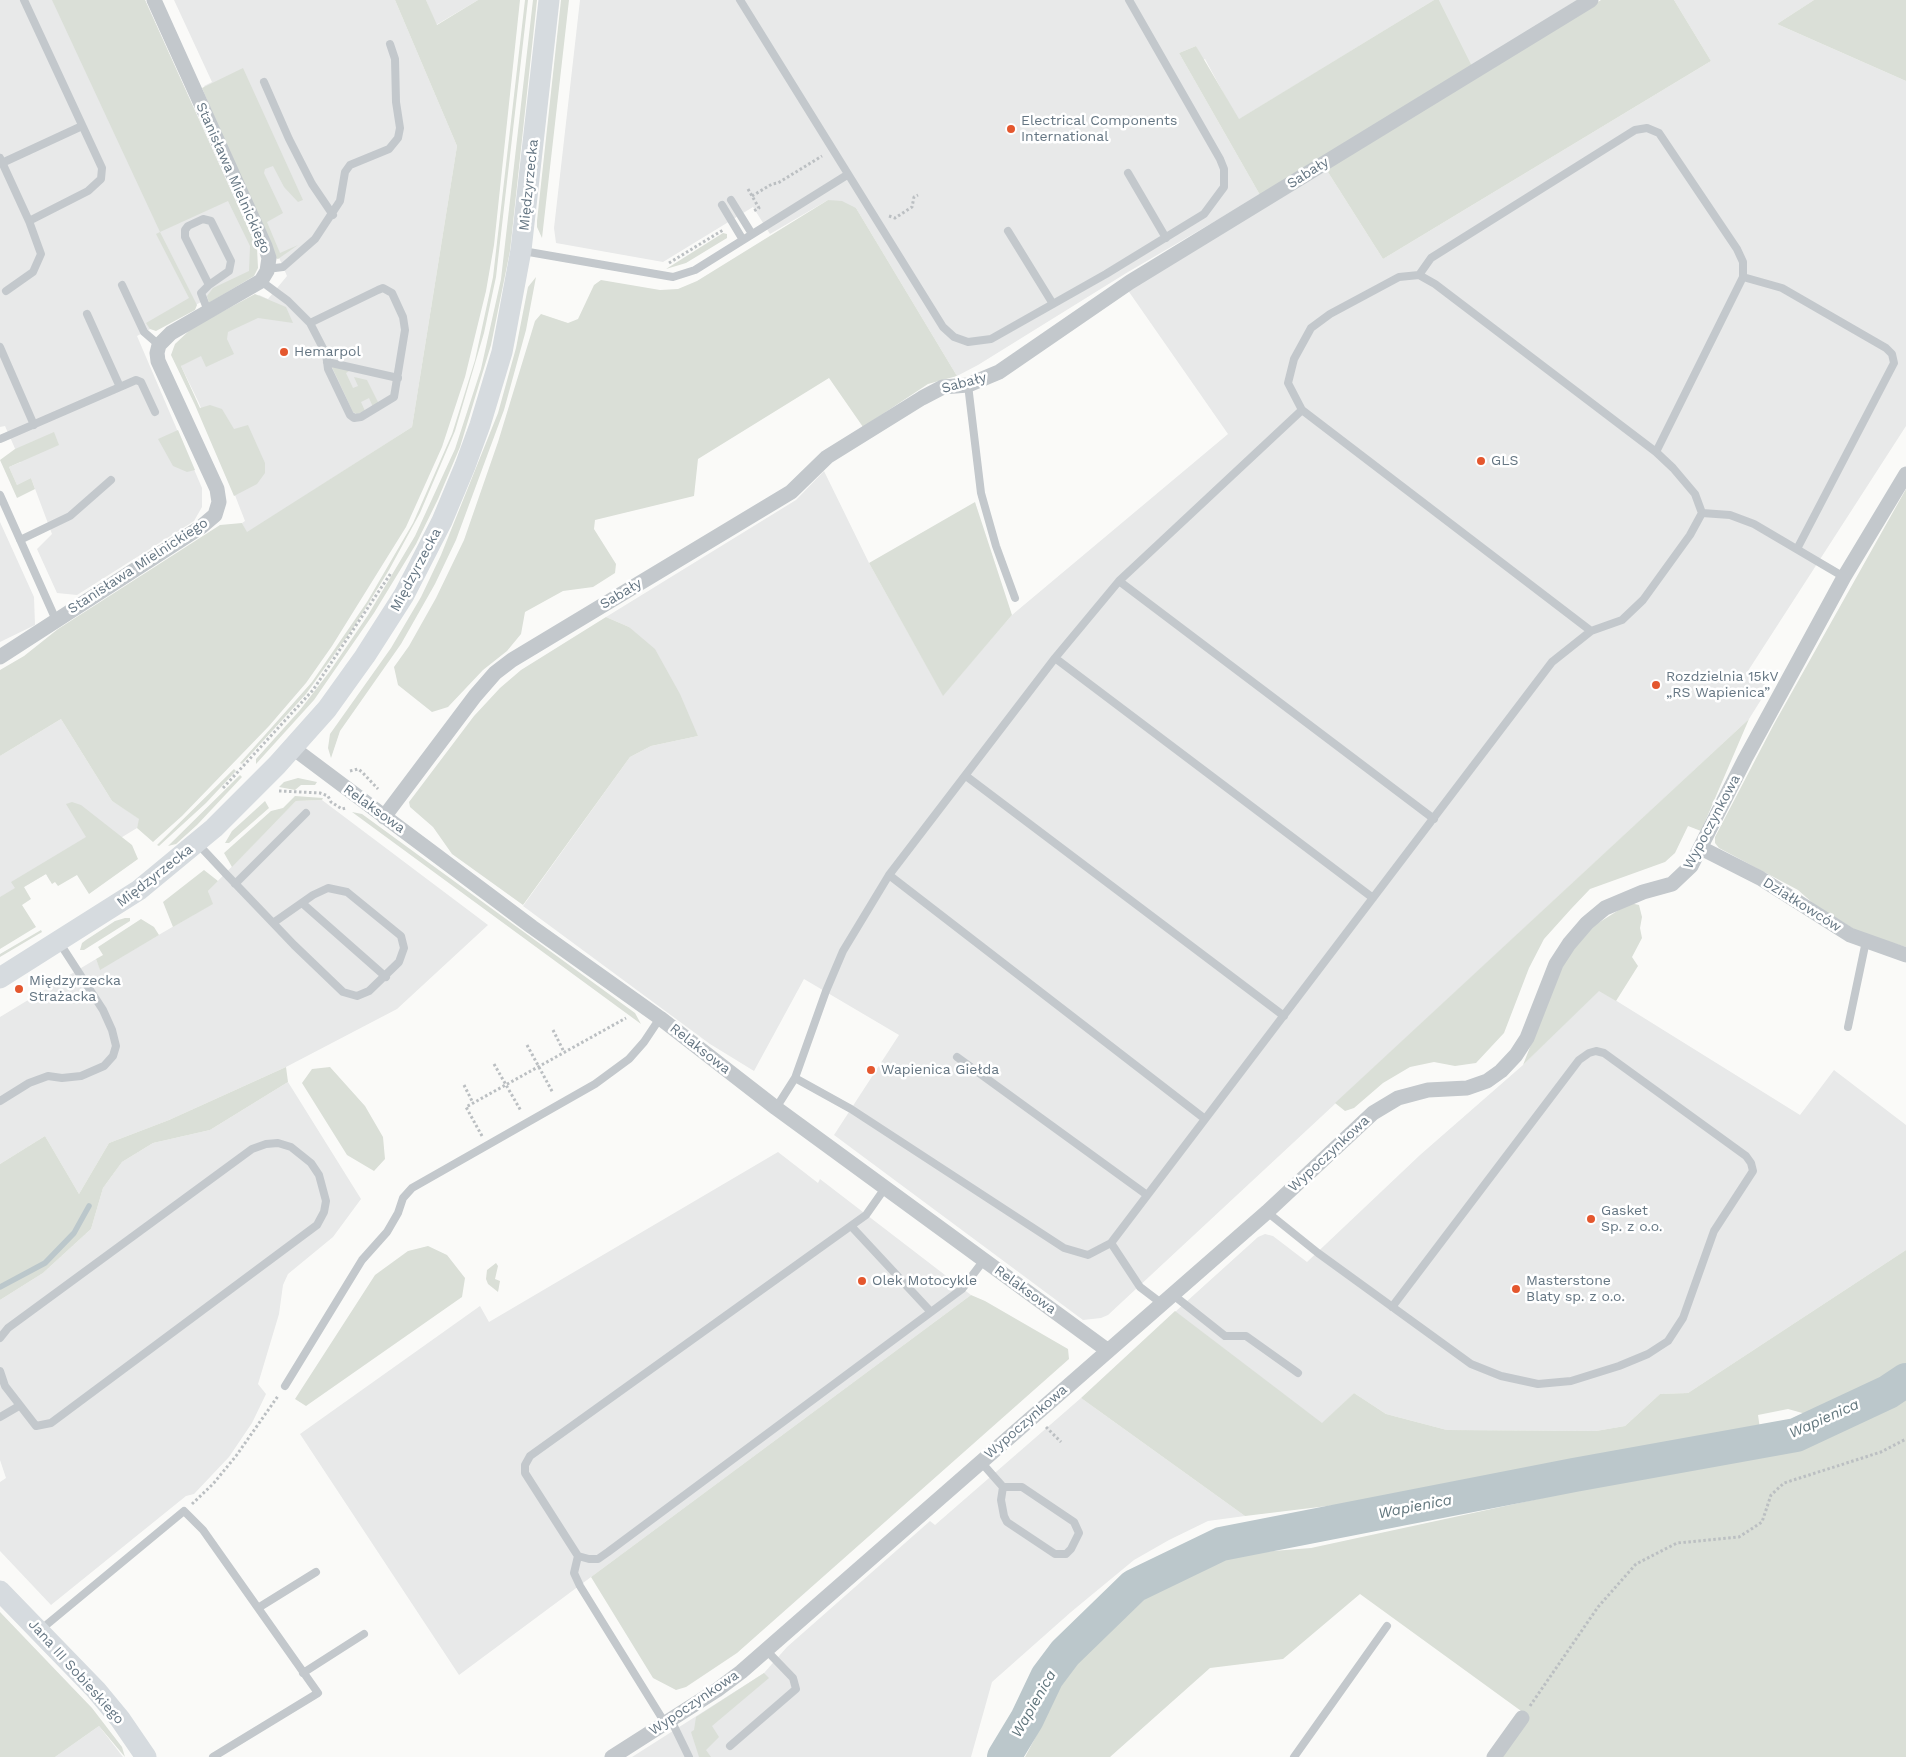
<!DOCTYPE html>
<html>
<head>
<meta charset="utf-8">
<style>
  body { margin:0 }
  canvas { display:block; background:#fafaf8 }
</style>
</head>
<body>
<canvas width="1906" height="1757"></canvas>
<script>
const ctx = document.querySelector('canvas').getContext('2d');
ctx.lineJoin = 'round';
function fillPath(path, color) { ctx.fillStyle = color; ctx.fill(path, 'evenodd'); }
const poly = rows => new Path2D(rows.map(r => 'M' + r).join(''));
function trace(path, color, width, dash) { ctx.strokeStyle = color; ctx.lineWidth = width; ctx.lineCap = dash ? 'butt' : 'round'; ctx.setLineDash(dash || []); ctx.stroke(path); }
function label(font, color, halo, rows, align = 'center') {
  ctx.font = font + ' "Work Sans",sans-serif'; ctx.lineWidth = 5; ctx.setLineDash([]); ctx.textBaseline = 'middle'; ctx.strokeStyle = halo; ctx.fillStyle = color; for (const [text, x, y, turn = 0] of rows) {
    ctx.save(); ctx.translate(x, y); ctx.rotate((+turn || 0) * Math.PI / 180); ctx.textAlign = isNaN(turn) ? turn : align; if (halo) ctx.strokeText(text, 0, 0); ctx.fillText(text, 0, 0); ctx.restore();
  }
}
const built = poly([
  [0,0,145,0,255,244,252,275,137,336,202,488,202,507,194,521,77,595,57,593,37,549,52,534,31,478,17,485,9,467,21,462,5,426,0,427],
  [174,0,395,0,457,146,412,427,247,533,242,523,245,521,199,403,181,366,259,295,268,299,287,276,204,86,212,82],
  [426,0,478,0,436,25],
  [580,0,1434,0,1238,120,1205,59,1203,60,1196,46,1179,53,1260,195,1128,272,978,365,957,376,856,208,828,200,770,234,753,207,663,262,556,243,554,228],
  [1439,0,1577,0,1472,66],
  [1674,0,1814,0,1777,24,1906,81,1906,426,1746,674,1769,687,1749,719,1108,1315,1101,1318,1083,1320,834,1135,899,1035,804,979,754,1071,710,1044,523,906,630,757,651,746,698,736,629,627,606,617,796,500,824,471,869,563,943,695,1012,615,1228,434,1127,289,1326,169,1383,259,1711,61],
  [0,522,34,597,35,625,0,642],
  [61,719,112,801,140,819,137,828,50,881,46,874,24,887,0,913,0,756],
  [322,800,488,925,397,1009,286,1067,169,1120,109,1143,79,1194,45,1136,0,1164,0,1017,96,959,100,969,212,904,208,891,296,801],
  [1599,990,1800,1115,1834,1070,1906,1125,1906,1250,1688,1393,1660,1394,1625,1426,1596,1431,1447,1430,1386,1414,1354,1393,1322,1424,1175,1312,1258,1237,1265,1234,1273,1236,1307,1262,1420,1155,1523,1065],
  [288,1082,361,1199,333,1237,288,1274,283,1285,279,1314,258,1384,266,1394,252,1423,229,1457,194,1494,186,1496,51,1605,0,1551,0,1482,6,1478,0,1460,0,1300,43,1273,91,1229,103,1188,122,1162,153,1143,210,1130],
  [778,1152,818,1183,820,1179,971,1295,459,1675,300,1434,480,1306,489,1322],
  [1081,1398,1245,1516,1208,1521,1169,1540,1134,1560,1071,1612,992,1682,971,1757,632,1757,764,1673,787,1647,930,1521,935,1525],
  [99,1726,123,1757,55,1757]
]);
const green = poly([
  [52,0,145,0,257,248,258,268,254,276,209,303,207,296,213,288,249,271,250,246,228,201,160,232,197,305,195,310,156,331,150,329,146,323,189,298,156,234,160,232],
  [395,0,426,0,437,25,478,0,520,0,494,245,486,291,465,377,442,447,406,527,332,646,306,683,269,726,182,816,153,842,137,828,139,819,112,801,61,719,0,756,0,670,24,656,58,629,220,525,242,523,247,532,412,427,457,146],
  [525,0,528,0,496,277,484,333,455,431,420,513,389,570,354,627,306,694,242,764,240,763,312,682,367,602,413,523,452,434,475,360,493,277],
  [533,0,537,0,510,251,491,345,460,447,438,499,416,544,374,613,314,700,256,764,256,759,300,710,330,671,368,615,415,536,455,449,481,369,501,279],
  [561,0,569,0,542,238,537,227,537,221],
  [1434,0,1439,0,1472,66,1260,195,1179,53,1196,46,1239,119],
  [1601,0,1674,0,1711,61,1383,259,1326,169],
  [1814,0,1906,0,1906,81,1777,24],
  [243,68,303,200,298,202,284,187,273,166,265,169,264,173,283,213,267,222,280,253,298,245,278,259,275,258,202,88],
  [828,200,842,201,856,208,957,376,928,384,863,427,829,378,698,459,694,496,595,520,594,529,616,564,615,573,593,587,563,591,525,612,521,634,507,651,483,670,448,707,432,712,398,685,394,667,409,646,436,598,464,540,498,442,535,321,541,314,568,323,578,319,594,285,601,280,660,290,678,289,697,281],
  [723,233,727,234,727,238,686,263,666,269],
  [536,277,526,330,504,410,456,540,435,584,401,644,340,731,331,758,328,748,330,734,391,648,421,597,441,555,498,413,516,348,528,287],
  [255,294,286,307,293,323,258,318,228,332,227,339,234,354,206,367,201,356,181,366,200,408,210,405,222,409,234,429,248,425,265,463,265,473,257,484,234,496,195,405,171,355,175,344,192,328],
  [331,365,347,368,349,371,346,373,353,388,358,386,354,377,367,380,379,404,373,407,369,398,361,402,365,411,357,414,353,412],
  [178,430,195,470,187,472,173,466,158,439],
  [54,432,59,445,9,467,17,485,31,478,35,489,17,498,0,460,15,449],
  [1906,489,1906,947,1862,934,1815,905,1798,890,1719,848,1715,843,1715,837,1774,724],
  [975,502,1012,615,943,696,869,563],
  [606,617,629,627,655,649,680,694,698,736,651,746,630,757,523,905,452,854,433,827,410,807,409,802,474,716,500,688,521,670],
  [1749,719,1701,831,1688,826,1675,853,1665,862,1590,889,1571,909,1544,939,1529,968,1504,1033,1476,1063,1455,1066,1434,1062,1410,1067,1383,1083,1354,1108,1345,1111,1335,1103],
  [234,769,236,771,206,803,159,846,157,845],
  [240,775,242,777,197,825,176,844,168,846],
  [298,778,317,782,315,785,301,785,295,790,279,787,284,782],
  [295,796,323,798,322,800,296,801,232,867,224,853,271,811,283,808],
  [265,801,269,808,229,843,225,843,232,831],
  [72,802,81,805,132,845,138,859,89,894,77,875,58,886,55,882,52,884,46,874,24,887,31,899,22,905,36,927,0,949,0,897,15,888,11,882,86,837,66,804],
  [352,812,362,814,635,1013,641,1024],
  [204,870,218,881,208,891,213,904,173,927,163,902],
  [1630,903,1639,905,1642,917,1640,928,1642,938,1632,957,1638,966,1616,1001,1599,991,1523,1065,1561,968,1576,945,1595,925],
  [125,918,130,918,130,921,84,950,80,950,82,943,86,940,115,921],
  [141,919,154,927,159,935,100,970,96,959,103,955,98,947],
  [41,930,42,932,0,957,0,954],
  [286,1067,288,1082,210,1130,153,1143,122,1162,103,1188,91,1229,43,1273,0,1300,0,1164,45,1136,79,1194,109,1143,169,1120],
  [330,1067,365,1106,383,1137,385,1159,374,1171,347,1155,302,1083,312,1069],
  [428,1246,447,1255,465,1278,462,1297,306,1406,295,1399,375,1275,408,1251],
  [1906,1250,1906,1367,1839,1402,1806,1414,1788,1409,1758,1415,1760,1429,1565,1466,1451,1491,1245,1516,1081,1398,1175,1311,1322,1423,1354,1393,1386,1414,1447,1430,1596,1431,1625,1426,1660,1394,1688,1393],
  [496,1263,498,1266,495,1279,500,1281,498,1292,488,1284,486,1279,487,1270],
  [971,1295,985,1301,1068,1349,1069,1359,737,1653,686,1687,676,1690,653,1678,591,1577],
  [1906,1395,1906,1757,1500,1757,1528,1716,1360,1594,1283,1659,1210,1668,1110,1757,1025,1757,1041,1727,1063,1667,1136,1594,1223,1555,1311,1548,1584,1489,1789,1452],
  [0,1612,92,1708,122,1747,125,1757,99,1726,55,1757,0,1757],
  [764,1673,769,1678,712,1726,719,1737,706,1750,711,1757,699,1757,691,1732,694,1730,696,1717]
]);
const stream = poly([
  [0,1287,45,1263,74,1233,89,1206]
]);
const river = poly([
  [1004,1757,1027,1719,1047,1677,1065,1653,1134,1586,1221,1544,1574,1475,1796,1435,1888,1392,1906,1380]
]);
const path = poly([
  [748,189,759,208,752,212],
  [752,196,772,184,778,183,822,156],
  [889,216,895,218,912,207,914,197,918,195],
  [669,263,723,230],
  [350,771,358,769,362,772,378,789],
  [223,788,313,690,391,573],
  [279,791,320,793,328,796,331,802,342,809,346,808],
  [553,1030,564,1052],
  [527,1045,553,1093],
  [494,1064,521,1111],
  [464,1085,473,1103],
  [482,1136,466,1107,626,1018],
  [1046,1427,1061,1442],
  [192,1504,213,1484,236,1456,278,1396],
  [1530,1706,1598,1607,1636,1564,1677,1543,1739,1537,1762,1522,1771,1495,1784,1483,1881,1452,1906,1439]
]);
const lane = poly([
  [740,0,943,327,954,337,968,342,991,339,1106,274,1204,214,1224,187,1224,169,1220,159,1129,0],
  [264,82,289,139,312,184,333,215],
  [0,158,29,221,88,191,101,179,102,168,24,0],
  [2,163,82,126],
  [1128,173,1166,238],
  [731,200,752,234],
  [722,205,743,240],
  [1008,231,1053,304],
  [523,251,673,277,695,270,847,175],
  [268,265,275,268,283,267,315,239,340,201,345,172,350,165,389,149,398,138,400,128,396,102,395,59,390,44],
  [1419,275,1431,258,1635,130,1647,128,1659,133,1737,249,1743,262,1743,277,1656,452],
  [1743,277,1782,288,1886,348,1892,354,1894,363,1797,549],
  [261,281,288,301,310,323,326,354,328,369,350,415,354,418,361,417,394,397,405,330,403,317,392,293,383,288,378,290,310,323],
  [122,285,144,332,159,345],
  [6,291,33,272,41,254,29,221],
  [208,311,201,293,209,285,185,237,185,230,188,226,203,219,211,221,231,261,229,271,209,285],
  [0,347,34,425],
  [327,362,398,378],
  [968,385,981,493,996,546,1015,598],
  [120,387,136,380,141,382,155,412],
  [0,439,120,387,87,314],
  [0,495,56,620],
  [1702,513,1730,515,1754,524,1844,577],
  [20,540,70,516,111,480],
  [1119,581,1434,819],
  [1055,658,1373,898],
  [966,776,1284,1016],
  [197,843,226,874,273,923,294,945,343,992,357,996,369,991,399,962,404,948,401,936,347,892,328,888,313,895,273,923],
  [889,875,1205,1119],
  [235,884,306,813],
  [302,903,386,977],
  [1848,1027,1866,941],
  [957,1057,1147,1195],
  [795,1078,851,1109,1064,1248,1088,1255,1111,1243,1552,662,1591,631,1622,620,1643,600,1690,535,1702,513,1695,494,1673,468,1656,452,1435,284,1419,275,1399,277,1330,314,1311,328,1294,359,1288,383,1302,410,1591,631],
  [0,1101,29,1083,48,1076,62,1078,81,1076,104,1066,113,1056,116,1046,112,1030,103,1010,59,942],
  [776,1108,795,1078,826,991,843,951,889,875,1055,658,1119,581,1302,410],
  [885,1188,866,1215,530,1456,525,1465,525,1473,578,1556,589,1559,598,1559,608,1552,962,1289,984,1260],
  [1267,1212,1318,1253,1471,1364,1501,1376,1538,1384,1571,1381,1619,1366,1648,1354,1668,1341,1683,1318,1714,1231,1753,1171,1751,1163,1746,1156,1604,1053,1596,1051,1589,1053,1579,1060,1392,1307],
  [851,1226,931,1312],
  [1111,1243,1140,1287,1161,1303],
  [1172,1294,1225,1336,1246,1336,1298,1373],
  [0,1338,8,1328,252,1149,266,1144,278,1143,291,1147,311,1163,319,1175,326,1201,324,1212,317,1225,51,1423,36,1426,5,1386,0,1371],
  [285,1386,362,1260,387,1232,398,1213,403,1198,412,1188,595,1084,629,1059,644,1042,660,1018],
  [0,1417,19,1406],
  [981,1462,1003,1487,1022,1487,1074,1522,1079,1533,1071,1549,1066,1554,1055,1554,1007,1522,1004,1516,1001,1500,1003,1487],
  [578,1556,574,1573,580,1586,665,1723],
  [258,1608,316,1572],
  [39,1631,184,1511,203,1530,318,1693,213,1757],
  [303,1673,364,1634],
  [671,1720,689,1757],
  [730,1746,796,1689,793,1678,766,1650],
  [1294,1757,1387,1626]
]);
const street = poly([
  [0,657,201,527,215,515,219,502,217,489,158,361,157,353,159,345,171,333,261,281,267,271,269,258,265,246,154,0],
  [293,748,532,927,660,1018,776,1108,1107,1350],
  [384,817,475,696,495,673,512,660,791,492,827,457,922,398,943,387,968,385,999,372,1130,282,1591,0],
  [1701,848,1760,878,1850,935,1906,955],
  [612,1757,717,1690,741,1672,1267,1212,1373,1113,1398,1098,1428,1090,1467,1088,1487,1081,1501,1071,1516,1055,1527,1038,1556,964,1569,944,1587,923,1605,908,1643,892,1672,884,1691,866,1745,759,1844,577,1906,474],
  [1494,1757,1522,1718]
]);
const secondary = poly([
  [0,978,139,890,214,828,277,765,327,709,365,656,404,595,442,521,465,466,480,425,502,352,521,250,549,0],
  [0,1591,96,1690,120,1719,146,1757]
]);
const markers = [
  [1011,129,5,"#e4572e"],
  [284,352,5,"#e4572e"],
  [1481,461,5,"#e4572e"],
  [1656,685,5,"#e4572e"],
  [19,989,5,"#e4572e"],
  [871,1070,5,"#e4572e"],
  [1591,1219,5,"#e4572e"],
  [862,1281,5,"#e4572e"],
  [1516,1289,5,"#e4572e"]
];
const poiNames = [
  ["Electrical Components",1021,121],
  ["International",1021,137],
  ["Hemarpol",294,352],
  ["GLS",1491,461],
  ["Rozdzielnia 15kV",1666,677],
  ["„RS Wapienica”",1666,693],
  ["Międzyrzecka",29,981],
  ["Strażacka",29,997],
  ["Wapienica Giełda",881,1070],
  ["Gasket",1601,1211],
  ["Sp. z o.o.",1601,1227],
  ["Olek Motocykle",872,1281],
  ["Masterstone",1526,1281],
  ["Blaty sp. z o.o.",1526,1297]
];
const streetNames = [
  ["Sabały",1308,173,-32],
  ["Stanisława Mielnickiego",233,178,66],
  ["Międzyrzecka",529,185,-84],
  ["Sabały",964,383,-15],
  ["Stanisława Mielnickiego",138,566,-33],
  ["Międzyrzecka",416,570,-62],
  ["Sabały",621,594,-31],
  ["Relaksowa",374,809,36],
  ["Wypoczynkowa",1712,822,-62],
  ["Międzyrzecka",155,876,-38],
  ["Działkowców",1802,905,32],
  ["Relaksowa",700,1049,38],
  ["Wypoczynkowa",1329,1154,-43],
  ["Relaksowa",1025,1290,36],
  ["Wypoczynkowa",1026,1422,-41],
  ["Jana III Sobieskiego",76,1672,48],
  ["Wypoczynkowa",694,1703,-34]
];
const waterNames = [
  ["Wapienica",1824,1419,-24],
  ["Wapienica",1415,1507,-11],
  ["Wapienica",1034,1704,-60]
];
fillPath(built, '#e8e9e9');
fillPath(green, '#dadfd7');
trace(stream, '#bbc7cb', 5.5);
trace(river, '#bbc7cb', 34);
trace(path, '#bbbfc2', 3, [2.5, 2.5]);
trace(lane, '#c3c8cc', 8);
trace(street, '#c3c8cc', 15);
trace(secondary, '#d6dbdf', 21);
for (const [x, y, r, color] of markers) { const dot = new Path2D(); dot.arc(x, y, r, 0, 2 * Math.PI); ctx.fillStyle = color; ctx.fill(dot); trace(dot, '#fff', 2); }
label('14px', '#657683', '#fff', poiNames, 'left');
label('14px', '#657683', '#fff', streetNames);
label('italic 15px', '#60757c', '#fff', waterNames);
</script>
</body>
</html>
